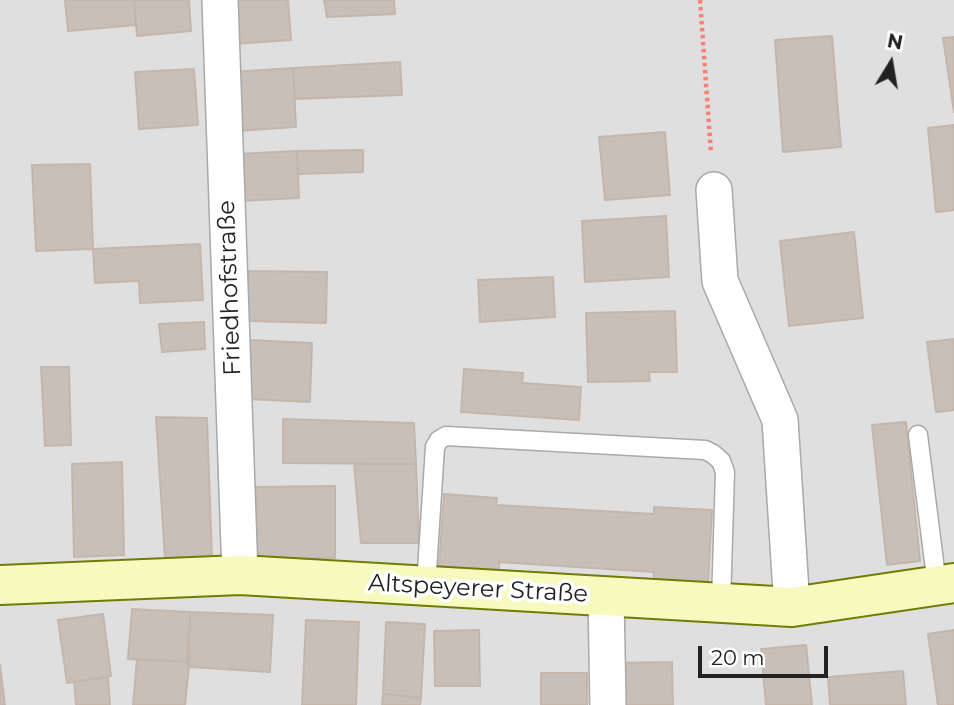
<!DOCTYPE html>
<html>
<head>
<meta charset="utf-8">
<style>
  body { margin:0 }
  #map { position:relative; width:954px; height:705px; overflow:hidden; background:#f2efe9; font-family:Montserrat,sans-serif }
  canvas { display:block }
  .north { position:absolute; left:856px; top:28px; width:70px; height:70px; -webkit-text-stroke:5px #fff; paint-order:stroke; rotate:11deg; font-size:19px; font-weight:700; line-height:28px; text-align:center; color:#222 }
  .north::after { content:''; display:block; margin:auto; width:24px; height:32px; background:#222; clip-path:polygon(50% 0,100% 100%,50% 72%,0 100%) }
  .scale { position:absolute; left:698px; top:646px; width:130px; height:32px; box-sizing:border-box; border:4px solid #222; border-top:0; padding-left:9px; font-size:21px; line-height:24px; white-space:nowrap; color:#222; -webkit-text-stroke:5px #fff; paint-order:stroke }
</style>
</head>
<body>
<div id="map">
<canvas width="954" height="705"></canvas>
<div class="north">N</div>
<div class="scale">20 m</div>
</div>
<script>
const ctx = document.querySelector('canvas').getContext('2d');
ctx.lineJoin = 'round';
function fillPath(path, color) { ctx.fillStyle = color; ctx.fill(path, 'evenodd'); }
const poly = rows => new Path2D(rows.map(r => 'M' + r).join(''));
function trace(path, color, width, dash) { ctx.strokeStyle = color; ctx.lineWidth = width; ctx.lineCap = dash ? 'butt' : 'round'; ctx.setLineDash(dash || []); ctx.stroke(path); }
function label(font, color, halo, rows, align = 'center') {
  ctx.font = font + ' Montserrat,sans-serif'; ctx.lineWidth = 7; ctx.setLineDash([]); ctx.textBaseline = 'middle'; ctx.strokeStyle = halo; ctx.fillStyle = color; for (const [text, x, y, turn = 0] of rows) {
    ctx.save(); ctx.translate(x, y); ctx.rotate((+turn || 0) * Math.PI / 180); ctx.textAlign = isNaN(turn) ? turn : align; if (halo) ctx.strokeText(text, 0, 0); ctx.fillText(text, 0, 0); ctx.restore();
  }
}
const residential = poly([
  [0,0,954,0,954,705,0,705]
]);
const building = poly([
  [65,0,134,0,136,25,68,31,65,0],
  [134,0,189,0,191,31,137,36,134,0],
  [230,0,288,0,291,40,234,44,230,0],
  [324,0,394,0,395,14,327,17,324,0],
  [832,36,841,147,783,152,775,40,832,36],
  [954,37,954,112,943,38,954,37],
  [400,62,402,95,295,99,293,68,400,62],
  [293,68,296,127,236,131,232,72,293,68],
  [194,69,198,125,139,129,135,72,194,69],
  [954,125,954,210,936,212,928,128,954,125],
  [665,132,670,195,605,200,599,137,665,132],
  [363,150,363,172,298,174,297,151,363,150],
  [297,151,299,198,240,201,237,154,297,151],
  [90,164,93,249,36,251,32,165,90,164],
  [666,216,669,277,585,282,582,221,666,216],
  [854,232,863,318,789,326,780,241,854,232],
  [200,244,203,300,140,303,139,281,95,283,93,249,200,244],
  [248,271,327,272,326,323,247,321,248,271],
  [553,277,555,317,480,322,478,280,553,277],
  [675,311,677,372,649,372,650,381,588,382,586,313,675,311],
  [204,322,205,349,162,352,159,324,204,322],
  [954,339,954,410,936,412,927,342,954,339],
  [250,340,312,343,310,402,247,399,250,340],
  [41,367,69,367,71,445,45,446,41,367],
  [464,369,523,373,522,383,581,387,579,420,461,412,464,369],
  [156,417,207,418,212,559,165,559,156,417],
  [283,419,414,423,416,464,283,463,283,419],
  [906,422,920,561,887,565,872,425,906,422],
  [122,462,124,555,74,557,72,464,122,462],
  [354,464,416,464,419,543,361,543,354,464],
  [335,486,335,558,252,559,251,487,335,486],
  [444,494,497,498,496,505,654,514,654,507,712,510,708,584,654,580,654,572,499,562,499,571,439,567,444,494],
  [132,609,190,612,187,662,128,659,132,609],
  [190,612,273,615,270,672,189,667,190,612],
  [103,614,111,676,67,683,58,620,103,614],
  [306,620,359,622,356,705,302,705,306,620],
  [386,622,425,624,421,698,383,694,386,622],
  [479,630,480,686,435,686,434,631,479,630],
  [954,630,954,705,938,705,928,634,954,630],
  [806,645,812,705,766,705,761,649,806,645],
  [137,659,187,662,189,667,185,705,133,705,137,659],
  [672,662,673,705,616,705,615,663,672,662],
  [0,665,5,705,0,705,0,665],
  [903,671,906,705,830,705,828,677,903,671],
  [541,673,587,673,587,705,541,705,541,673],
  [108,677,110,705,76,705,74,682,108,677],
  [383,694,421,698,420,705,382,705,383,694]
]);
const path = poly([
  [700,0,711,153]
]);
const service = poly([
  [918,435,937,585],
  [426,586,435,447,439,440,446,436,705,450,713,454,721,461,725,472,721,603]
]);
const minor = poly([
  [220,0,240,575],
  [714,190,720,281,780,420,792,607],
  [606,597,608,705]
]);
const secondary = poly([
  [0,585,240,575,792,607,954,583]
]);
const streetNames = [
  ["Friedhofstraße",230,288,-92],
  ["Altspeyerer Straße",478,589,3]
];
fillPath(residential, '#e0dfdf');
fillPath(building, '#c7bfb8');
trace(building, '#c4b6ab', 2);
trace(service, '#a9a9a9', 21);
trace(minor, '#a9a9a9', 38);
trace(secondary, '#707d05', 42);
trace(path, '#fa8072', 4.5, [3.5, 3.5]);
trace(service, '#fff', 18);
trace(minor, '#fff', 35);
trace(secondary, '#f7fabf', 38);
label('24px', '#222', '#fff', streetNames);
</script>
</body>
</html>
